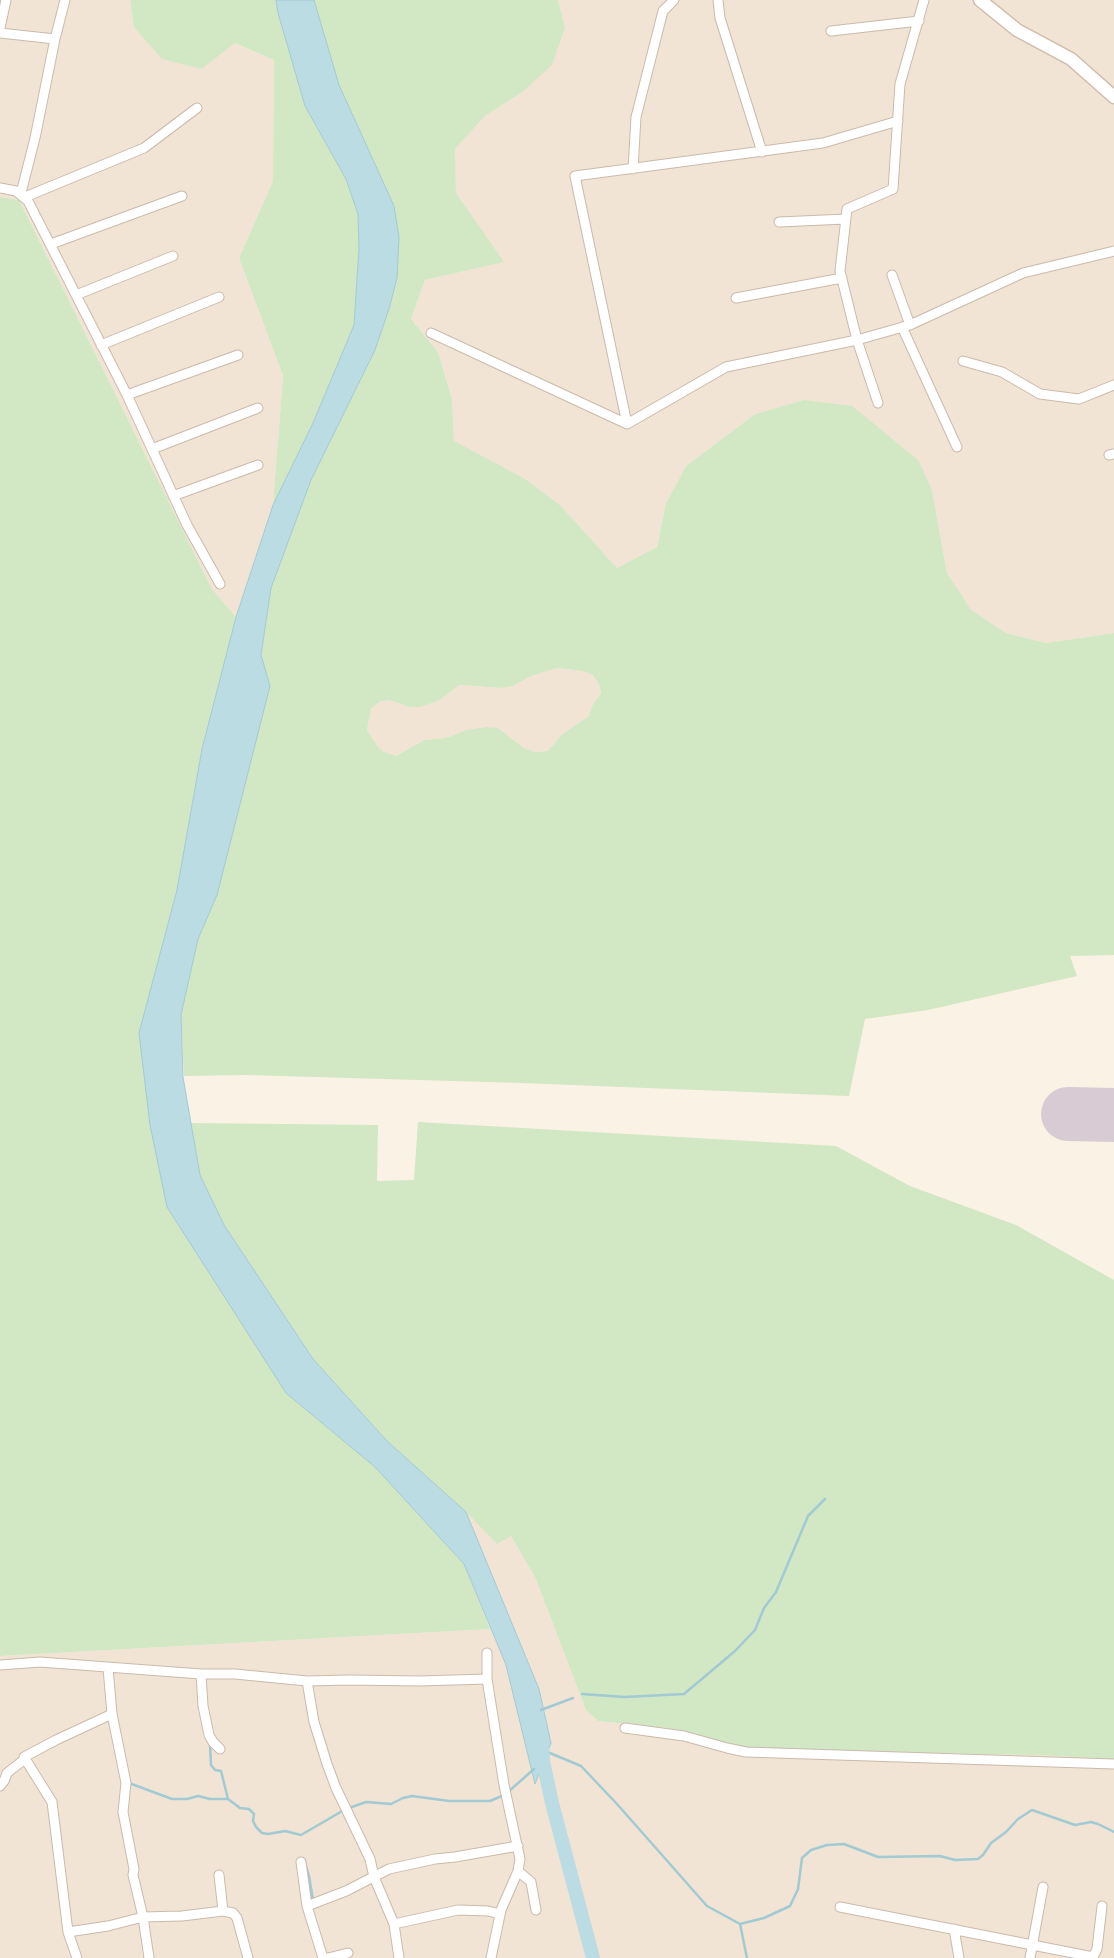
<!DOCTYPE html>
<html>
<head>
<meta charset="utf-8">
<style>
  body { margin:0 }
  canvas { display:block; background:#faf2e5 }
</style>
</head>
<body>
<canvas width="1114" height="1958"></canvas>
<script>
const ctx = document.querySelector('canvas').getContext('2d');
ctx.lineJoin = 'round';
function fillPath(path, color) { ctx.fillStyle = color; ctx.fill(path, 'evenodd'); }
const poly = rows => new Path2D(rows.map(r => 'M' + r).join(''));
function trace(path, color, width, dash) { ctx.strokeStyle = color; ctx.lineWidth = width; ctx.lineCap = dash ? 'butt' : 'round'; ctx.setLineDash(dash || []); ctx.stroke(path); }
const residential = poly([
  [0,0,130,0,134,27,202,69,235,43,274,60,273,181,239,258,283,376,273,505,236,617,212,589,19,200,0,197],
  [558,0,1114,0,1114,633,1046,643,1006,633,970,610,947,573,932,490,804,400,755,414,686,466,666,503,657,547,617,568,561,506,527,480,454,442,452,399,438,352,411,319,425,280,503,262,456,193,455,149,485,116,521,93,565,27],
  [557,668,583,671,593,675,599,684,601,694,593,704,589,716,562,734,548,751,535,752,524,748,498,728,466,730,446,738,424,740,396,756,384,752,378,747,367,730,371,709,379,702,389,700,410,707,440,700,459,685,502,688,513,686,531,676],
  [466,1512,497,1543,511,1536,535,1577,586,1710,598,1721,667,1728,744,1750,1037,1755,1114,1759,1114,1958,0,1958,0,1656,490,1629,506,1665,535,1782,550,1743,539,1689]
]);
const green = poly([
  [130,0,276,0,278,13,305,106,346,179,358,214,359,249,354,325,313,423,273,505,283,376,239,258,273,181,274,60,235,43,202,69,162,59,134,27],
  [314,0,558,0,565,27,552,65,521,93,485,116,455,149,456,193,504,262,425,280,411,319,438,352,452,399,454,441,527,480,561,506,617,568,657,547,666,503,686,466,755,414,804,400,852,406,918,460,932,490,947,573,971,610,1006,633,1046,643,1114,633,1114,955,1070,956,1077,976,928,1010,865,1019,849,1096,521,1083,247,1075,184,1076,181,1015,198,939,217,895,270,686,261,655,271,588,311,480,375,350,389,309,397,278,394,206,339,85],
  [557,668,583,671,593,675,599,684,601,694,593,704,589,716,562,734,548,751,535,752,524,748,498,728,487,727,466,730,446,738,424,740,396,756,384,752,378,747,367,730,371,709,379,702,389,700,410,707,420,707,440,700,459,685,502,688,513,686,531,676],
  [0,197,19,200,212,589,236,617,202,749,177,890,139,1033,286,1393,375,1467,464,1564,490,1629,0,1656],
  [418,1122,836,1146,910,1186,1016,1225,1114,1280,1114,1759,1037,1755,744,1750,667,1728,598,1721,586,1710,535,1577,511,1536,497,1544,466,1512,387,1441,313,1359,224,1225,200,1175,191,1123,378,1125,377,1181,414,1180]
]);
const water = poly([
  [276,0,314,0,339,85,394,206,399,237,397,278,389,309,375,350,311,480,271,588,261,655,270,686,217,895,198,939,181,1015,183,1077,200,1175,224,1225,313,1359,387,1441,466,1512,539,1689,551,1743,535,1784,506,1665,464,1564,375,1467,286,1393,167,1207,150,1125,139,1033,177,890,202,749,236,617,273,505,313,423,354,325,359,249,358,214,346,179,305,106,278,13,276,0]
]);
const stream = poly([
  [582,1694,625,1697,684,1694,735,1651,755,1630,764,1608,776,1592,808,1516,825,1499],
  [541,1710,573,1698],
  [210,1744,211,1765,215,1770,221,1771,228,1799],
  [545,1751,581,1766,617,1804,707,1906,740,1924,764,1918,790,1906,798,1889,802,1858,811,1850,827,1845,844,1844,878,1857,940,1856,955,1860,978,1859,983,1855,991,1843,1006,1832,1018,1819,1032,1810,1075,1825,1091,1822,1098,1824,1114,1832],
  [129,1783,172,1799,187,1799,198,1796,210,1799,228,1799,240,1808,249,1809,254,1814,253,1821,256,1827,262,1833,268,1834,285,1831,301,1835,344,1810],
  [508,1792,534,1769],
  [349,1808,366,1802,391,1804,403,1798,412,1796,449,1801,490,1801,504,1795],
  [305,1863,309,1876,313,1900],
  [740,1924,747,1958]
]);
const river = poly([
  [542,1745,543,1761,552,1803,593,1958]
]);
const runway = poly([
  [1068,1114,1114,1115]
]);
const minor = poly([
  [718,0,720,18,762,152],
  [0,28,6,0],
  [831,31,919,21],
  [0,33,55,39],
  [633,169,636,117,663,11,674,0],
  [0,188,16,191,28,201,127,395,187,525,220,584],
  [21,193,35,138,55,39,65,0],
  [25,197,144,148,197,108],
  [779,222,846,219],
  [51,244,182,196],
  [892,275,910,325],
  [76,295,173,256],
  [736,298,842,278],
  [902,327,957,447],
  [431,333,627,424,726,367,857,340,910,325,1023,273,1114,251],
  [101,345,219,297],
  [963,361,1002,372,1040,394,1079,399,1114,385],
  [127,395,238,355],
  [878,403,857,340,840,271,847,209,893,189,900,84,924,0],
  [627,424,575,176,823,143,898,121],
  [152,449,258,408],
  [1109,455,1114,454],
  [173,496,258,465],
  [487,1653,487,1679,504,1785,520,1859,518,1871,531,1882,536,1910],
  [0,1665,40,1662,201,1674,235,1674,307,1681,350,1680,419,1681,487,1679],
  [108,1668,112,1714,126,1783,123,1812,134,1869,133,1875,143,1917,149,1958],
  [201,1674,203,1706,209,1735,213,1742,220,1749],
  [307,1681,314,1722,327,1764,336,1788,370,1859,374,1877,394,1924,399,1958],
  [625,1728,684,1736,727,1748,746,1752,1114,1764],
  [0,1786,4,1781,7,1773,25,1759],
  [301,1862,307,1906,323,1958],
  [219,1875,223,1911],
  [307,1906,346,1891,389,1869,435,1859,455,1857,518,1846],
  [840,1907,1093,1957,1093,1958],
  [394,1924,458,1910,488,1911,500,1914],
  [954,1929,959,1958],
  [68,1932,108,1926,143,1917,182,1916,223,1911,233,1913,237,1918,248,1958],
  [1093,1957,1097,1949,1102,1906],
  [77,1958,68,1932,52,1802,24,1757,56,1740,112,1714],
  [328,1958,348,1953],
  [491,1958,501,1910,518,1871],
  [1030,1958,1043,1887]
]);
const secondary = poly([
  [980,0,1017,30,1071,59,1114,97]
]);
fillPath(residential, '#f1e4d4');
fillPath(green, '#d2e7c4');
fillPath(water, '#bbdce2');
trace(water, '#a2cad3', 1);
trace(stream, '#a2cad3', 2.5);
trace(river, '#bbdce2', 14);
trace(runway, '#d8cbd4', 54);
trace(minor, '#cbbaac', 11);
trace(secondary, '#cfbcac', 15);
trace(minor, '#fff', 9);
trace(secondary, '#fff', 12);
</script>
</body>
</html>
